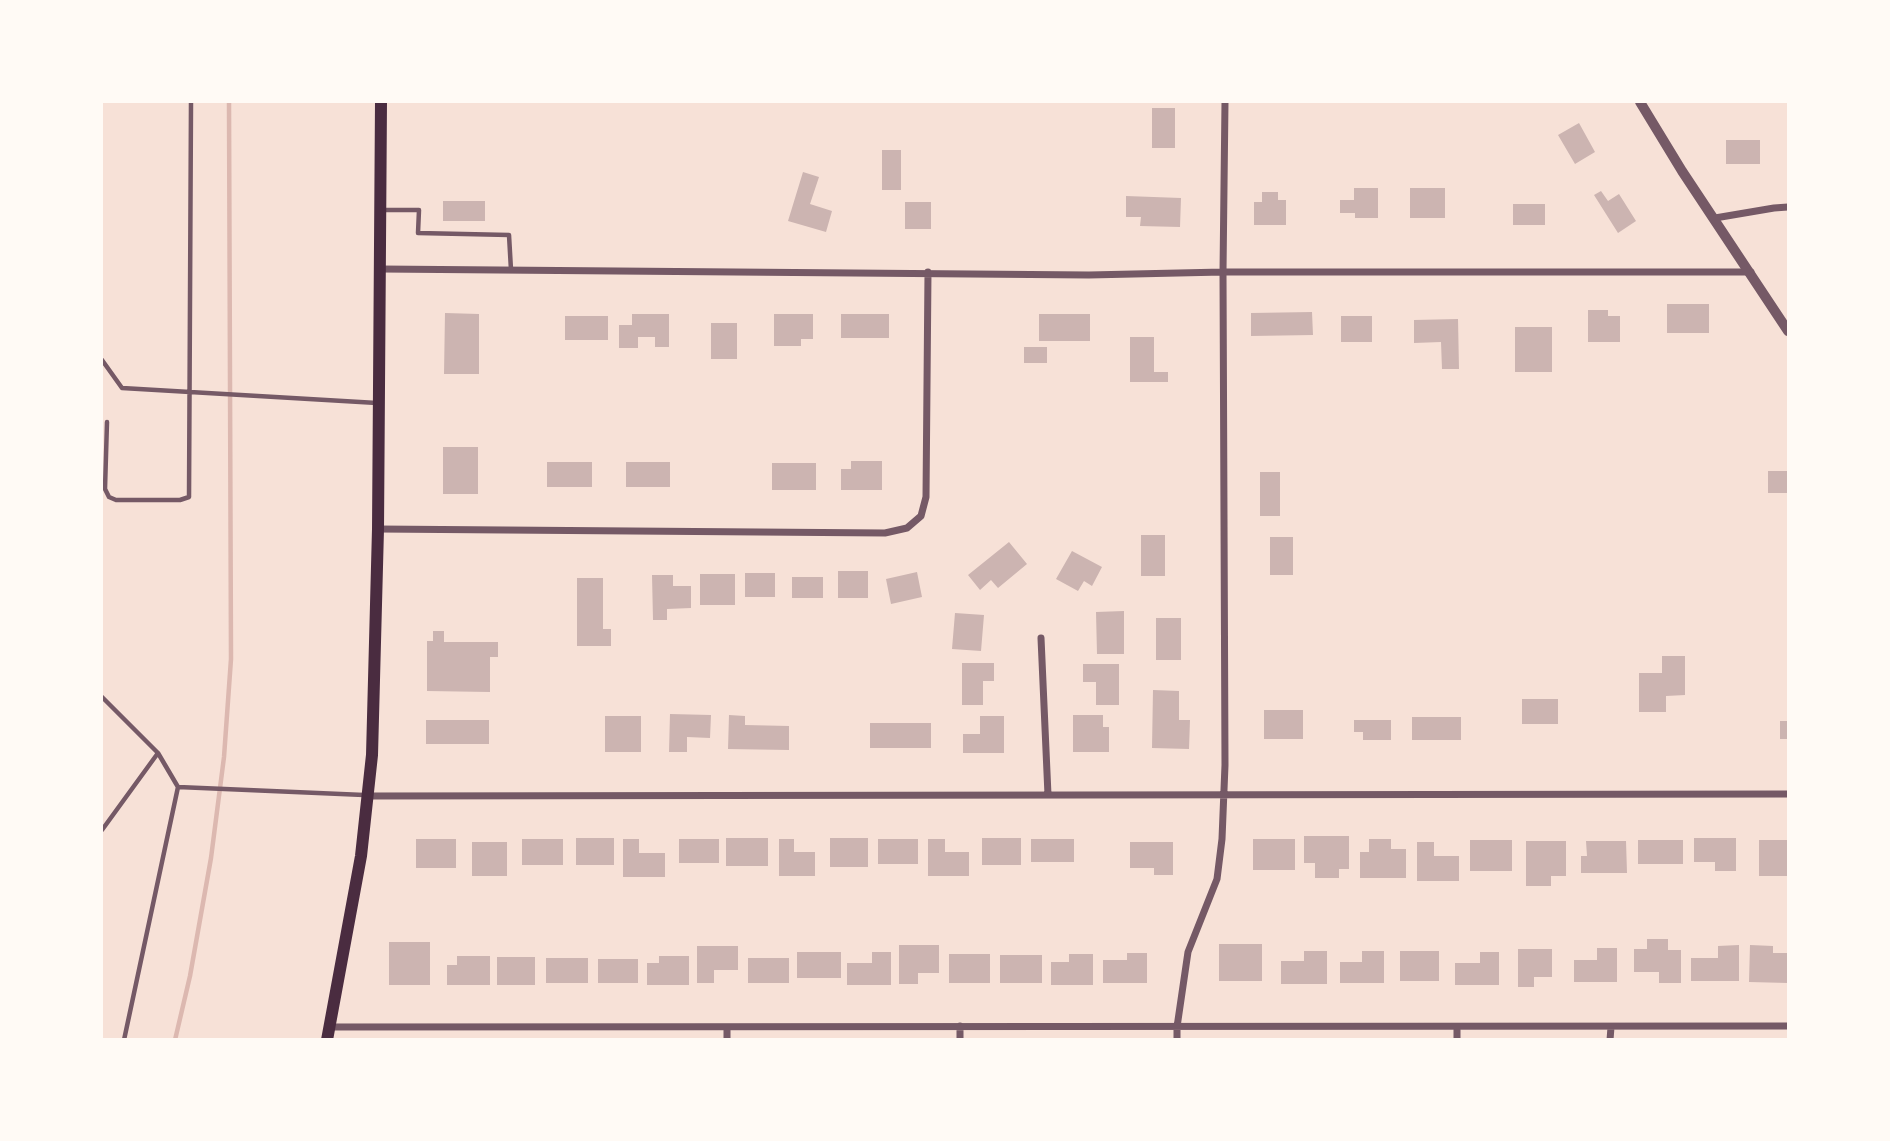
<!DOCTYPE html>
<html>
<head>
<meta charset="utf-8">
<style>
  body { margin:0 }
  #map { position:relative; width:1890px; height:1141px; overflow:hidden; background:#f7e1d7; font-family:"Archivo Narrow",sans-serif }
  canvas { display:block }
  .frame { position:absolute; inset:0; border:103px solid #fffaf5; pointer-events:none }
</style>
</head>
<body>
<div id="map">
<canvas width="1890" height="1141"></canvas>
<div class="frame"></div>
</div>
<script>
const ctx = document.querySelector('canvas').getContext('2d');
ctx.lineJoin = 'round';
const poly = rows => new Path2D(rows.map(r => 'M' + r).join(''));
function trace(path, color, width, dash) { ctx.strokeStyle = color; ctx.lineWidth = width; ctx.lineCap = dash ? 'butt' : 'round'; ctx.setLineDash(dash || []); ctx.stroke(path); }
function fillPath(path, color) { ctx.fillStyle = color; ctx.fill(path, 'evenodd'); }
const stream = poly([
  [175,1040,190,976,211,858,224,757,231,659,229,102]
]);
const building = poly([
  [1152,108,1175,108,1175,148,1152,148],
  [1579,123,1595,152,1575,164,1558,135],
  [1726,140,1760,140,1760,164,1726,164],
  [882,150,901,150,901,190,882,190],
  [803,172,819,177,810,204,832,211,826,232,788,221],
  [1354,188,1378,188,1378,218,1355,218,1355,213,1340,213,1340,200,1354,200],
  [1410,188,1445,188,1445,218,1410,218],
  [1601,191,1608,201,1619,194,1636,221,1618,233,1594,195],
  [1262,192,1278,192,1278,200,1286,200,1286,225,1254,225,1254,202,1262,202],
  [1126,196,1181,198,1180,227,1140,226,1141,217,1126,217],
  [443,201,485,201,485,221,443,221],
  [905,202,931,202,931,229,905,229],
  [1513,204,1545,204,1545,225,1513,225],
  [1667,304,1709,304,1709,333,1667,333],
  [1588,310,1608,310,1608,316,1620,316,1620,342,1588,342],
  [1312,312,1313,335,1251,336,1251,313],
  [445,313,479,314,479,374,444,374],
  [632,314,669,314,669,347,655,347,655,337,638,337,638,348,619,348,619,325,632,325],
  [774,314,813,314,813,339,801,339,801,346,774,346],
  [841,314,889,314,889,338,841,338],
  [1039,314,1090,314,1090,341,1039,341],
  [565,316,608,316,608,340,565,340],
  [1341,316,1372,316,1372,342,1341,342],
  [1458,319,1459,369,1442,369,1441,342,1414,343,1414,320],
  [711,323,737,323,737,359,711,359],
  [1515,327,1552,327,1552,372,1515,372],
  [1130,337,1154,337,1154,372,1168,372,1168,382,1130,382],
  [1024,347,1047,347,1047,363,1024,363],
  [443,447,478,447,478,494,443,494],
  [851,461,882,461,882,490,841,490,841,469,851,469],
  [547,462,592,462,592,487,547,487],
  [626,462,670,462,670,487,626,487],
  [772,463,816,463,816,490,772,490],
  [1768,471,1788,471,1788,493,1768,493],
  [1260,472,1280,472,1280,516,1260,516],
  [1141,535,1165,535,1165,576,1141,576],
  [1270,537,1293,537,1293,575,1270,575],
  [1009,542,1027,564,998,588,991,580,980,590,968,575],
  [1072,551,1102,567,1092,586,1084,581,1078,591,1056,579],
  [838,571,868,571,868,598,838,598],
  [917,572,922,597,891,604,886,579],
  [745,573,775,573,775,597,745,597],
  [700,574,735,574,735,605,700,605],
  [652,575,673,575,673,586,691,586,691,608,667,609,667,620,653,620],
  [792,577,823,577,823,598,792,598],
  [577,578,603,578,603,629,611,629,611,646,577,646],
  [1124,611,1124,654,1097,654,1096,612],
  [955,613,984,615,981,651,952,649],
  [1156,618,1181,618,1181,660,1156,660],
  [433,631,444,631,444,642,498,642,498,657,490,657,490,692,427,691,427,641,433,641],
  [1662,656,1685,656,1685,695,1666,696,1666,712,1639,712,1639,673,1662,673],
  [962,663,994,663,994,681,983,681,983,705,962,705],
  [1083,664,1119,664,1119,705,1096,705,1096,682,1083,682],
  [1153,690,1179,691,1179,720,1190,720,1189,749,1152,748],
  [1522,699,1558,699,1558,724,1522,724],
  [1264,710,1303,710,1303,739,1264,739],
  [670,714,711,715,710,738,687,737,687,752,669,752],
  [729,715,745,716,745,725,789,726,789,750,728,749],
  [1073,715,1103,715,1103,727,1109,727,1109,752,1073,752],
  [605,716,641,716,641,752,605,752],
  [980,716,1004,716,1004,753,963,753,963,734,980,734],
  [1412,717,1461,717,1461,740,1412,740],
  [426,720,489,720,489,744,426,744],
  [1354,720,1391,720,1391,740,1363,740,1363,732,1354,732],
  [1780,721,1788,721,1788,739,1780,739],
  [870,723,931,723,931,748,870,748],
  [1304,836,1349,836,1349,869,1339,869,1339,878,1315,878,1315,863,1304,863],
  [576,838,614,838,614,865,576,865],
  [726,838,768,838,768,866,726,866],
  [830,838,868,838,868,867,830,867],
  [982,838,1021,838,1021,865,982,865],
  [1694,838,1736,838,1736,871,1715,871,1715,862,1694,862],
  [416,839,456,839,456,868,416,868],
  [522,839,563,839,563,865,522,865],
  [623,839,639,839,639,853,665,853,665,877,623,877],
  [679,839,719,839,719,863,679,863],
  [779,839,794,839,794,852,815,852,815,876,779,876],
  [878,839,918,839,918,864,878,864],
  [928,839,945,839,945,852,969,852,969,876,928,876],
  [1031,839,1074,839,1074,862,1031,862],
  [1253,839,1295,839,1295,870,1253,870],
  [1369,839,1391,839,1391,849,1406,849,1406,878,1360,878,1360,852,1369,852],
  [1470,840,1512,840,1512,871,1470,871],
  [1638,840,1683,840,1683,864,1638,864],
  [1759,840,1788,840,1788,876,1759,876],
  [1526,841,1566,841,1566,876,1551,876,1551,886,1526,886],
  [1586,841,1626,841,1627,873,1581,873,1581,856,1587,856],
  [472,842,507,842,507,876,472,876],
  [1130,842,1173,842,1173,875,1154,875,1154,868,1130,868],
  [1417,842,1434,842,1434,856,1459,856,1459,881,1417,881],
  [1647,939,1668,939,1668,950,1681,950,1681,983,1659,983,1659,972,1634,972,1634,949,1647,949],
  [389,942,430,942,430,985,389,985],
  [1219,944,1262,944,1262,981,1219,981],
  [899,945,939,945,939,973,918,973,918,984,899,984],
  [1739,945,1739,981,1691,981,1691,958,1718,958,1718,946],
  [1750,945,1773,946,1773,953,1788,953,1788,983,1749,982],
  [697,946,738,946,738,970,714,970,714,983,697,983],
  [1597,948,1617,948,1617,982,1574,982,1574,960,1597,960],
  [1518,949,1552,949,1552,977,1534,977,1534,987,1518,987],
  [1304,951,1327,951,1327,984,1281,984,1281,961,1304,961],
  [1362,951,1384,951,1384,983,1340,983,1340,962,1362,962],
  [1400,951,1439,951,1439,981,1400,981],
  [797,952,841,952,841,978,797,978],
  [872,952,891,952,891,985,847,985,847,963,872,963],
  [1480,952,1499,952,1499,985,1455,985,1455,963,1480,963],
  [1127,953,1147,953,1147,983,1103,983,1103,960,1127,960],
  [949,954,990,954,990,983,949,983],
  [1069,954,1093,954,1093,985,1051,985,1051,962,1069,962],
  [1000,955,1042,955,1042,983,1000,983],
  [457,956,490,956,490,985,447,985,447,965,457,965],
  [659,956,689,956,689,985,647,985,647,963,659,963],
  [497,957,535,957,535,985,497,985],
  [546,958,588,958,588,983,546,983],
  [748,958,789,958,789,983,748,983],
  [598,959,638,959,638,983,598,983]
]);
const service = poly([
  [382,210,419,210,418,233,509,235,511,270],
  [102,360,122,388,377,403],
  [107,422,105,489,109,497,116,500,180,500,189,497,191,102],
  [102,697,158,753],
  [102,830,158,753,178,787,364,795],
  [124,1040,178,787]
]);
const minor = poly([
  [1715,218,1774,208,1788,207],
  [381,269,1089,275,1223,272,1751,272],
  [378,529,885,533,907,528,921,516,926,497,928,272],
  [1041,638,1048,795],
  [368,796,1788,794],
  [960,1026,960,1040],
  [330,1027,1788,1026],
  [1457,1027,1457,1040],
  [727,1040,727,1027],
  [1177,1040,1177,1027,1188,952,1217,879,1222,839,1225,765,1223,272,1225,102],
  [1610,1040,1611,1027]
]);
const tertiary = poly([
  [1640,102,1682,171,1788,331]
]);
const secondary = poly([
  [327,1040,361,856,372,755,378,529,381,102]
]);
trace(stream, '#dcb8b0', 4.5);
fillPath(building, '#ccb4b1');
trace(service, '#755966', 4.5);
trace(minor, '#755966', 7);
trace(tertiary, '#755966', 10);
trace(secondary, '#4a2c40', 12);
</script>
</body>
</html>
